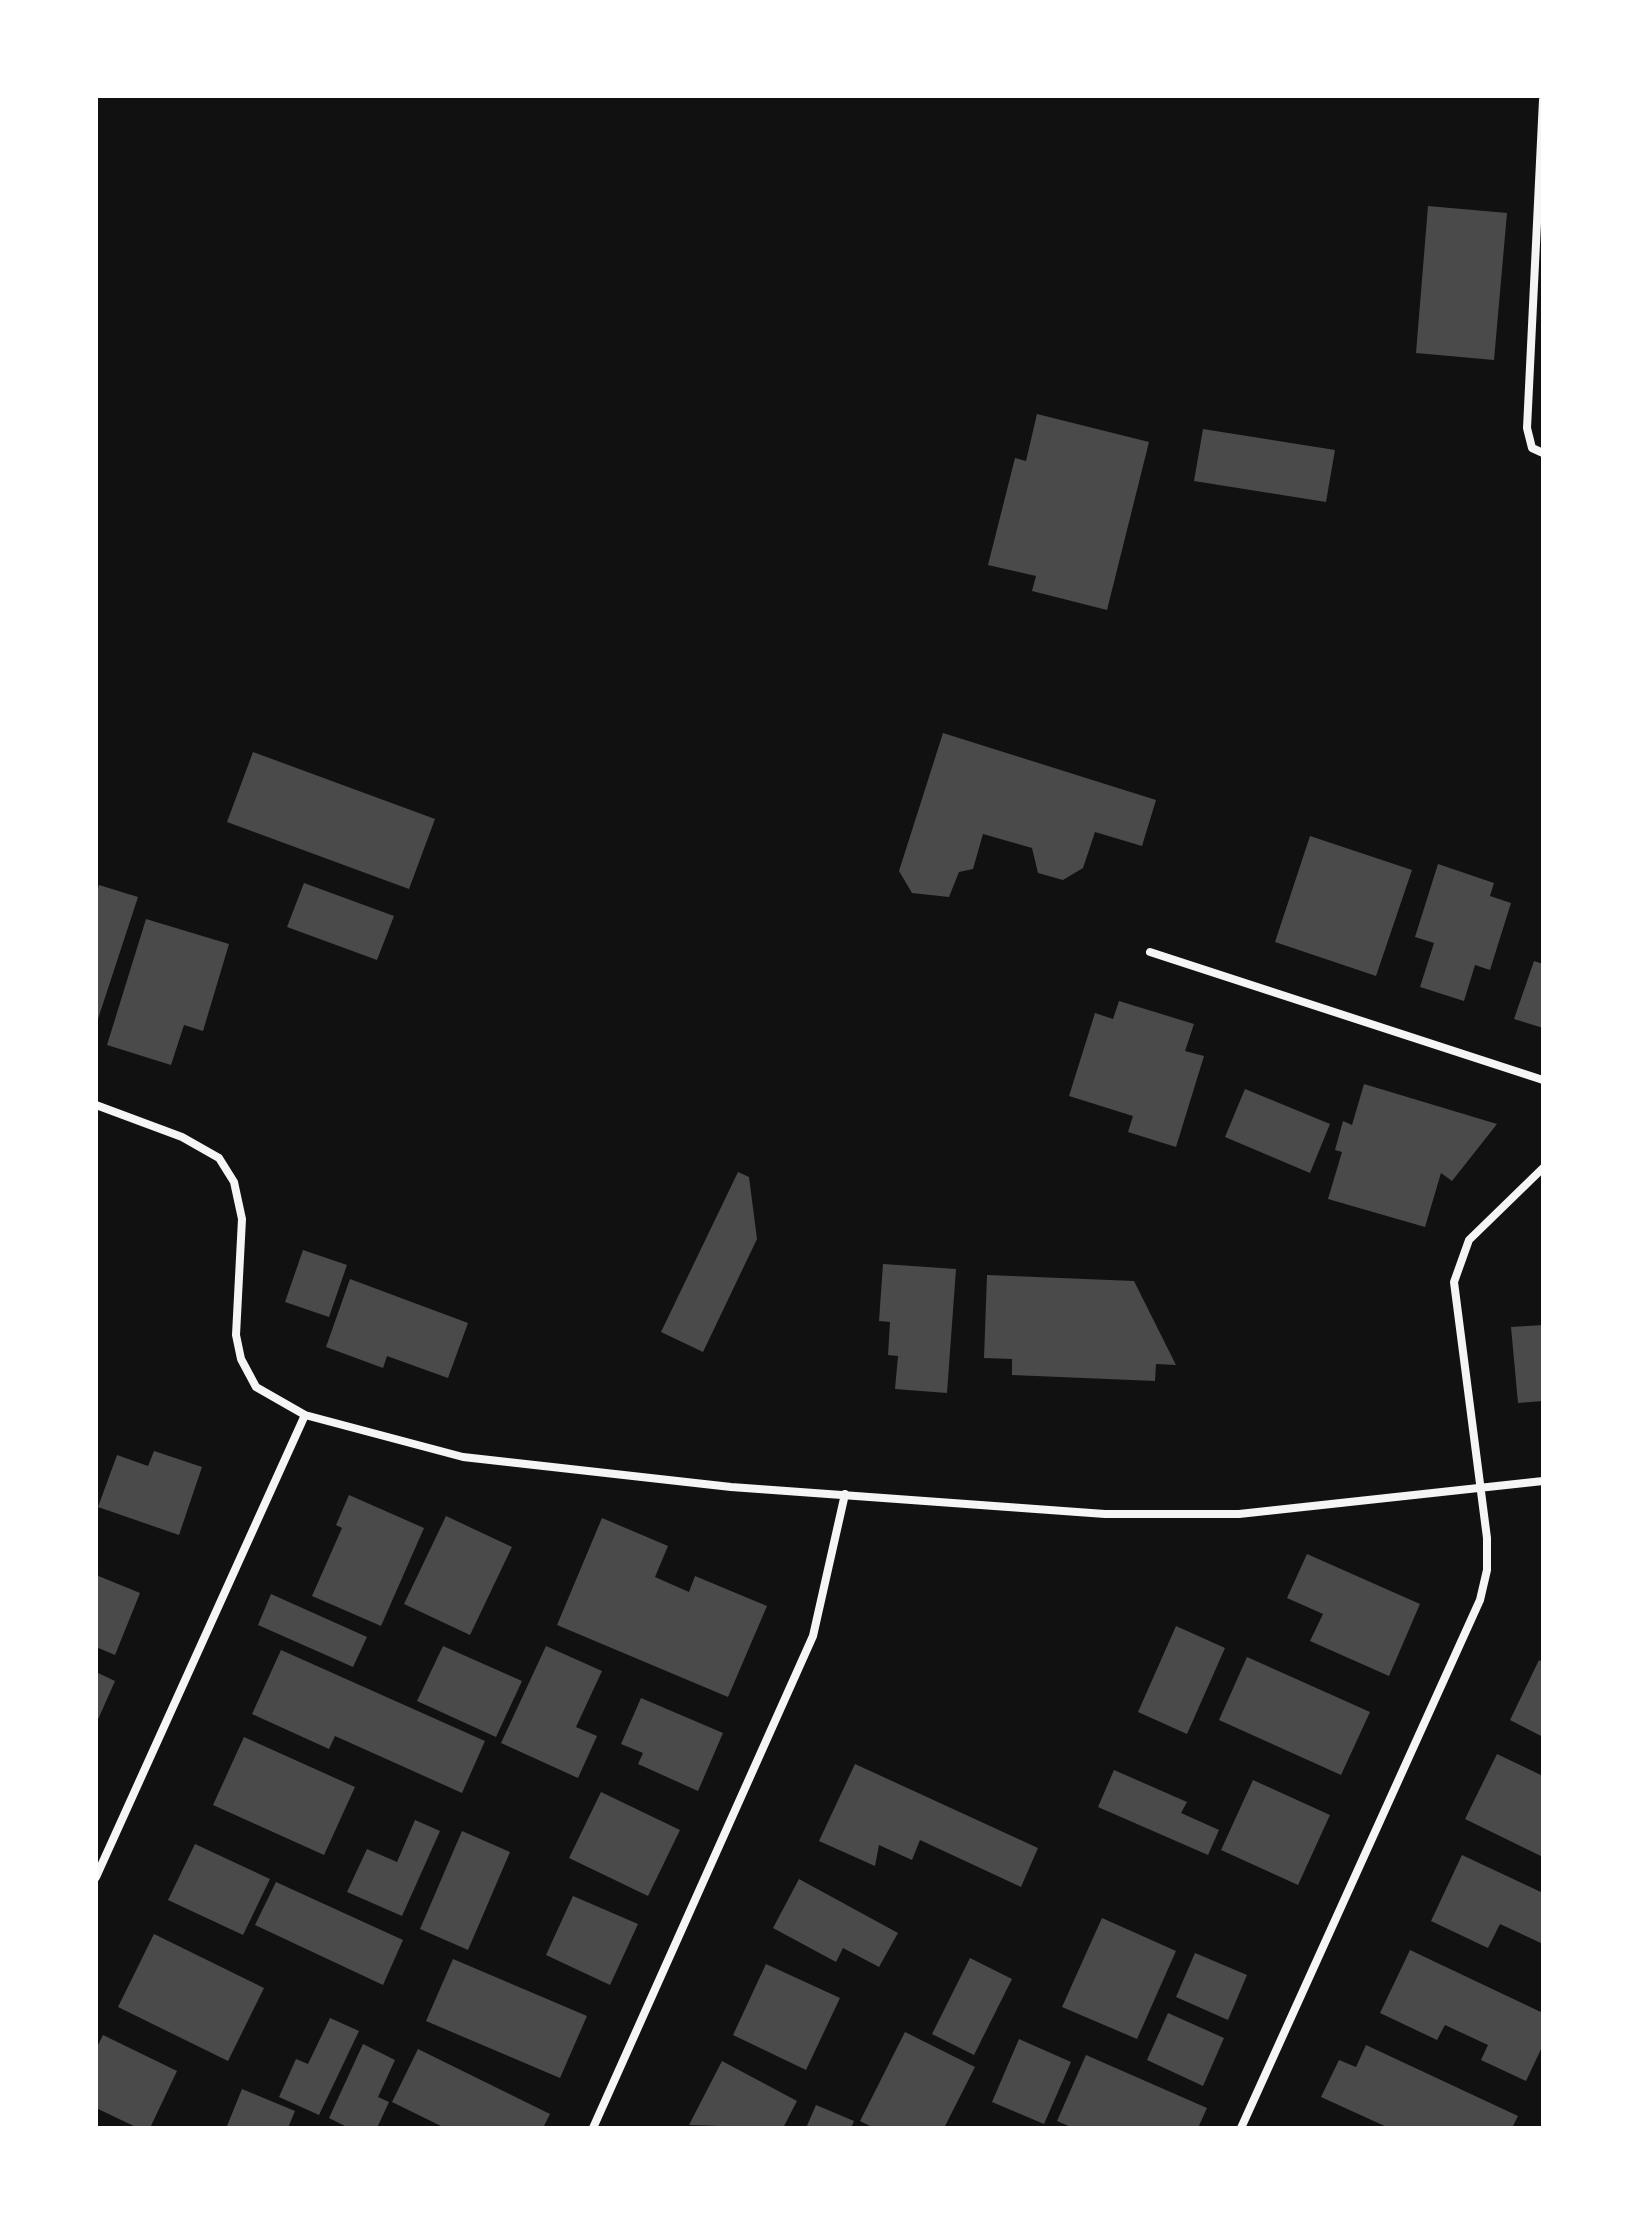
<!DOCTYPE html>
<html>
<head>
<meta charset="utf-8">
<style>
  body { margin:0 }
  #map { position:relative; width:1639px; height:2224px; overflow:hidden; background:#111; font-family:Lora,serif }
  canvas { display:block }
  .frame { position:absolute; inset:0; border:98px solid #fff; pointer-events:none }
</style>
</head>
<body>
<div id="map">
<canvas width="1639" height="2224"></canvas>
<div class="frame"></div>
</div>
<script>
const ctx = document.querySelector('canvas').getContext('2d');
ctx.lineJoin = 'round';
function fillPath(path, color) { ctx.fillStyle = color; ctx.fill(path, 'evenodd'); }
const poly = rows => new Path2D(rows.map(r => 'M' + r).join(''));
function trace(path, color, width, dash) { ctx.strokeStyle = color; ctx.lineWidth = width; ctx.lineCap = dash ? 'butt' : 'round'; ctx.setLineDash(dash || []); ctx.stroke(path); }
const building = poly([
  [1428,206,1507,213,1494,360,1416,353],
  [1037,414,1149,442,1107,610,1032,591,1036,576,988,565,1015,458,1026,461],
  [1203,429,1335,450,1326,502,1194,481],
  [943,733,1156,800,1142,846,1095,832,1083,868,1063,880,1038,873,1032,848,983,834,973,869,959,872,949,897,912,893,899,871],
  [253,752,435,819,409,889,227,822],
  [1310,836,1412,870,1376,976,1275,942],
  [1438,864,1494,883,1490,896,1511,903,1490,970,1475,965,1464,1001,1420,987,1434,943,1415,937],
  [304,883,394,916,377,960,287,927],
  [99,885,138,897,97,1022,96,894],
  [146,919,229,944,203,1031,184,1025,171,1065,107,1045],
  [1534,961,1543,964,1543,1028,1514,1019],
  [1119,1001,1194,1024,1185,1051,1204,1056,1176,1147,1128,1132,1133,1116,1069,1096,1095,1013,1113,1019],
  [1364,1084,1497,1124,1452,1181,1441,1173,1425,1227,1328,1199,1342,1152,1335,1150,1343,1121,1352,1125],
  [1245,1089,1330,1124,1310,1173,1225,1137],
  [738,1172,749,1177,757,1239,703,1352,661,1332],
  [303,1250,347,1265,329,1317,285,1302],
  [883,1264,956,1269,947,1393,895,1389,898,1356,888,1355,890,1322,879,1321],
  [987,1275,1134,1281,1176,1365,1156,1364,1155,1381,1012,1375,1012,1359,984,1358],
  [350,1279,468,1323,448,1378,387,1356,383,1368,326,1347],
  [1543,1325,1543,1401,1518,1403,1511,1327],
  [154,1451,202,1467,179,1535,98,1507,117,1455,148,1466],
  [349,1495,424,1528,381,1626,312,1596,342,1528,336,1525],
  [446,1516,512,1547,470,1635,404,1604],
  [602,1518,668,1546,655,1577,689,1592,695,1576,767,1606,728,1697,557,1625],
  [1307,1554,1420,1604,1389,1676,1310,1641,1323,1614,1287,1598],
  [96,1575,140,1593,115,1655,96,1647],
  [271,1594,367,1637,353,1667,258,1625],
  [1176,1626,1225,1648,1187,1734,1138,1712],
  [443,1646,522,1681,496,1737,417,1701],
  [546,1646,602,1671,576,1727,597,1736,578,1778,501,1743],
  [281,1650,485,1741,462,1793,335,1736,329,1749,252,1714],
  [1247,1657,1370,1712,1341,1775,1219,1720],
  [1539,1660,1543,1662,1543,1737,1510,1720],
  [96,1672,115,1681,96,1724],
  [641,1698,723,1733,698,1791,638,1764,643,1753,621,1744],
  [244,1737,355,1787,324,1855,213,1805],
  [1497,1754,1543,1776,1543,1857,1465,1819],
  [855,1764,1038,1848,1021,1887,920,1840,912,1860,879,1845,875,1866,819,1841],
  [1114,1770,1187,1802,1181,1813,1219,1830,1208,1855,1098,1807],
  [1253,1780,1330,1815,1298,1885,1221,1850],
  [601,1792,680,1830,648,1896,569,1858],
  [415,1820,440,1831,402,1916,347,1892,367,1849,397,1862],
  [462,1831,510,1852,468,1950,420,1929],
  [195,1844,270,1879,243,1935,168,1900],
  [1462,1855,1543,1893,1543,1944,1500,1924,1488,1948,1431,1921],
  [799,1879,898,1933,879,1967,843,1948,836,1962,773,1928],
  [276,1882,403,1940,383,1985,255,1925],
  [573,1896,638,1924,610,1985,546,1955],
  [1102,1918,1176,1951,1137,2039,1062,2007],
  [154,1934,264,1988,228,2061,118,2007],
  [1410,1950,1543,2013,1543,2045,1526,2081,1481,2060,1488,2045,1445,2025,1437,2040,1380,2013],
  [1195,1953,1247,1975,1228,2020,1176,1997],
  [970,1958,1012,1979,974,2055,932,2034],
  [453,1959,587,2016,560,2078,426,2021],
  [766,1964,840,1998,806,2070,733,2035],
  [1168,2013,1224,2038,1203,2086,1147,2060],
  [330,2018,359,2031,319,2115,279,2097,296,2059,308,2064],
  [905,2032,975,2067,944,2128,874,2128,860,2121],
  [103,2035,177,2071,150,2128,138,2128,96,2108,96,2049],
  [1019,2039,1071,2062,1044,2124,992,2102],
  [363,2044,395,2060,378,2097,389,2102,377,2128,349,2128,329,2118],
  [1366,2045,1518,2116,1512,2128,1389,2128,1321,2097,1339,2060,1356,2067],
  [418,2049,550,2114,543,2128,445,2128,392,2102],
  [1086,2055,1207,2108,1198,2128,1073,2128,1057,2121],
  [722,2061,797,2101,783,2128,689,2125],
  [242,2089,295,2111,288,2128,227,2126],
  [816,2105,854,2121,851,2128,806,2128]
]);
const minor = poly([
  [1543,100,1527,428,1532,448,1543,453],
  [1150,952,1543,1080],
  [96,1105,182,1137,219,1158,234,1182,242,1219,236,1335,241,1359,256,1387,305,1415,463,1457,731,1487,1105,1514,1239,1514,1543,1481],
  [96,1877,305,1415],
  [593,2128,813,1636,845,1494],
  [1241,2128,1480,1600,1487,1570,1487,1538,1454,1282,1469,1240,1543,1168]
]);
fillPath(building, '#4a4a4a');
trace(minor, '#f5f5f5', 8);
</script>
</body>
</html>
